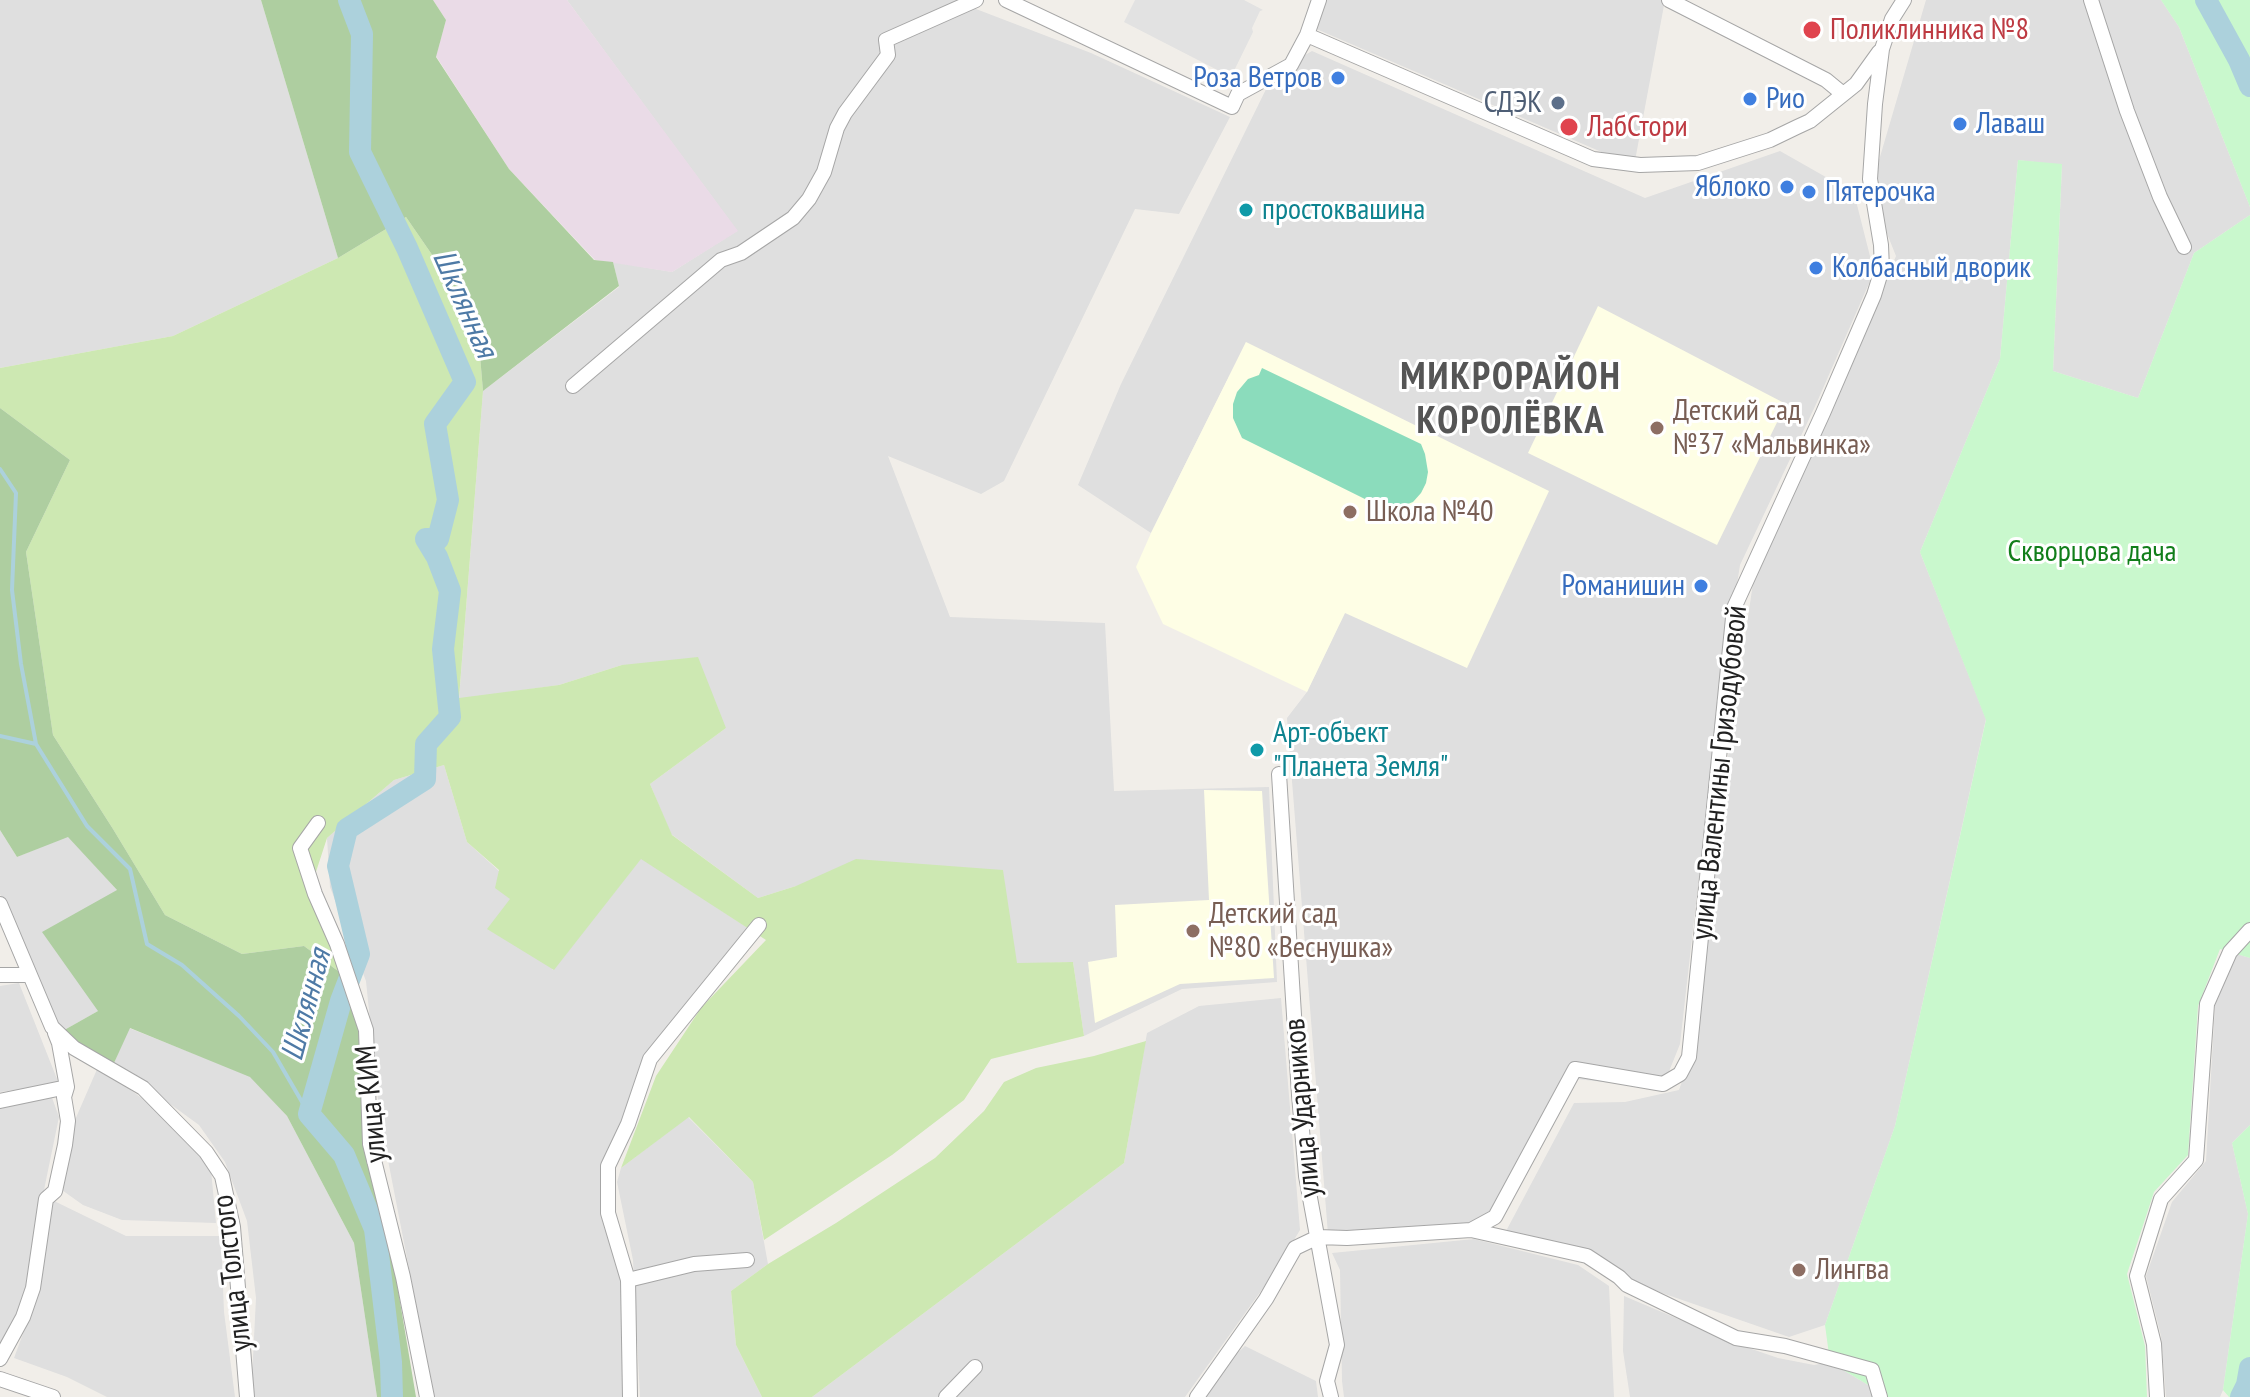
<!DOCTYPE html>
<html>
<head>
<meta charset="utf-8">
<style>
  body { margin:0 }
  canvas { display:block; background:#f1eee9 }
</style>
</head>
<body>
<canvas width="2250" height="1397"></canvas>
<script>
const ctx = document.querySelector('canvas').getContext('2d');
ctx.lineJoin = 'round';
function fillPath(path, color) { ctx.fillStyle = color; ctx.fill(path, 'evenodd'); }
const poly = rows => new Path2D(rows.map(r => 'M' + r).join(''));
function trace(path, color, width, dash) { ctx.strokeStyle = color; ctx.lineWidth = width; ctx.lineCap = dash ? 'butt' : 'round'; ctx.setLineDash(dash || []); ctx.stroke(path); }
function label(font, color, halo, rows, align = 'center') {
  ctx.font = font + ' "PT Sans Narrow",sans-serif'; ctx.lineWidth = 6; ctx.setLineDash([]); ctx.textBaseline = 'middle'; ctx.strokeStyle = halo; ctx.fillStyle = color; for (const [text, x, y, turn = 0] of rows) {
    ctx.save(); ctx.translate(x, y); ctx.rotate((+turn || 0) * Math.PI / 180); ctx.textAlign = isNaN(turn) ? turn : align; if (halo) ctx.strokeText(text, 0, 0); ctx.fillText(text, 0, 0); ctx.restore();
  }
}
const residential = poly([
  [0,0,261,0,338,258,173,336,0,368],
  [567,0,979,0,976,9,1091,53,1230,117,1179,214,1135,209,1004,481,981,494,888,456,950,617,1105,623,1114,791,1269,787,1277,982,1182,989,1084,1036,1073,962,1017,964,796,886,758,898,671,834,650,784,726,728,622,665,559,685,459,699,483,391,619,287,613,262,672,272,737,231],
  [1316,0,1665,0,1634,166,1307,25],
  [1926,0,2161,0,2179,27,2250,207,2250,215,2194,253,2138,398,2053,371,2062,165,2018,160,2000,359,1920,552,1986,719,1895,1126,1825,1325,1789,1337,1639,1285,1589,1251,1505,1233,1574,1103,1625,1102,1679,1090,1695,1046,1726,771,1757,555,1840,390,1896,256,1870,191],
  [1312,51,1645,198,1780,151,1854,193,1874,272,1817,402,1740,565,1720,692,1680,1044,1664,1084,1613,1083,1567,1078,1495,1205,1477,1225,1328,1234,1287,718,1307,692,1345,612,1246,342,1151,533,1078,485,1121,384,1274,73],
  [444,765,467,842,499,871,510,899,553,970,641,858,748,928,639,1079,606,1183,622,1262,625,1397,434,1397,380,1119,366,981,330,887,327,838,394,780],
  [0,830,17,857,68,836,117,890,98,1011,59,1033,0,894],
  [2237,954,2250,958,2250,1125,2232,1143,2248,1214,2223,1390,2220,1397,2166,1397,2161,1336,2146,1276,2172,1202,2206,1161,2215,1005],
  [19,983,59,1084,0,1092,0,986],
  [1281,998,1300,1230,1276,1270,1185,1397,812,1397,1124,1163,1147,1033,1199,1006],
  [129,1028,250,1076,287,1116,354,1243,377,1397,251,1397,256,1298,247,1221,225,1162,199,1125,114,1063],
  [98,1067,167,1116,181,1129,211,1170,216,1223,122,1220,83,1205,59,1188,75,1120],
  [51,1095,59,1117,45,1185,32,1272,22,1306,0,1347,0,1106],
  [688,1117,753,1182,768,1264,731,1291,736,1345,762,1397,640,1397,633,1260,617,1182,621,1168],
  [50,1199,126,1236,221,1236,224,1312,235,1397,107,1397,67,1377,14,1358,38,1293],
  [1474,1239,1578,1265,1609,1286,1614,1397,1344,1397,1342,1381,1340,1270,1332,1253],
  [1624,1296,1740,1345,1778,1358,1814,1365,1830,1362,1888,1397,1630,1397,1623,1351],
  [1245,1346,1316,1381,1318,1397,1204,1397,1232,1358]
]);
const industrial = poly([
  [433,0,567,0,738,231,672,272,595,260,509,169,436,56,446,20]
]);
const education = poly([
  [1598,306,1786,404,1717,545,1528,453],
  [1246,342,1549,491,1467,668,1345,613,1307,692,1163,624,1136,567,1151,533],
  [1204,790,1262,791,1274,978,1180,984,1095,1023,1088,962,1117,957,1115,905,1209,900]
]);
const grass = poly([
  [406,217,477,320,483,391,459,698,559,685,622,665,698,657,726,728,650,784,672,835,758,898,796,886,856,859,1003,870,1017,963,1073,962,1084,1036,991,1059,964,1100,892,1155,764,1240,753,1182,689,1117,621,1168,656,1076,701,1008,766,940,641,859,554,970,487,929,510,899,495,888,499,870,467,842,444,765,394,780,327,838,313,881,353,982,304,946,242,954,165,915,113,829,53,735,26,552,70,460,0,408,0,368,173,336,338,258],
  [1146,1041,1124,1163,812,1397,762,1397,736,1345,731,1291,768,1264,836,1223,935,1158,984,1111,1004,1082,1036,1068,1094,1056]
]);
const forest = poly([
  [261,0,433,0,446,20,436,57,509,169,594,260,613,262,619,286,483,391,477,320,406,217,338,258],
  [0,408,70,460,26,552,53,735,113,829,165,915,242,954,304,946,353,982,369,1117,416,1397,377,1397,354,1243,287,1116,250,1077,130,1028,114,1063,59,1033,98,1011,42,932,117,890,68,837,17,857,0,830]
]);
const park = poly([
  [2161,0,2250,0,2250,207,2179,27],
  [2018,160,2062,164,2053,371,2138,398,2194,253,2250,215,2250,958,2220,949,2198,1006,2188,1155,2154,1192,2127,1274,2145,1346,2147,1397,1888,1397,1830,1362,1825,1325,1895,1126,1986,720,1920,552,2000,359],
  [2250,1125,2250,1379,2244,1397,2229,1397,2223,1390,2248,1214,2232,1143]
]);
const pitch = poly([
  [1262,368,1421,444,1425,454,1428,472,1426,483,1421,493,1413,502,1405,505,1393,508,1381,507,1242,438,1233,418,1233,404,1237,392,1248,379,1259,375]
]);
const parking = poly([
  [1135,0,1244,0,1263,10,1260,11,1252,28,1253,32,1231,77,1124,22]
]);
const stream = poly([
  [0,469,16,493,12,590,21,664,36,744,87,826,130,869,147,944,182,965,239,1016,273,1052,309,1114],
  [0,736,36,744]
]);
const river = poly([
  [349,0,362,34,360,152,407,248,465,382,435,424,448,500,438,539,426,539,437,557,450,591,443,649,450,717,426,744,425,779,347,829,338,866,359,954,341,1001,309,1114,344,1155,375,1229,391,1362,392,1397],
  [2206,0,2239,60,2250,86],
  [2241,1397,2247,1385,2250,1368]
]);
const minor = poly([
  [1006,0,1232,107,1238,94,1291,65,1307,35,1319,0],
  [1669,0,1826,80,1843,94],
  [2091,0,2127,111,2160,197,2184,247],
  [1307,35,1593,159,1640,165,1698,163,1770,140,1797,127,1810,121,1856,84,1879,52],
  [573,386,721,260,741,253,793,218,809,199,824,172,837,128,845,113,888,55,886,40,976,0],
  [1279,774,1299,1095,1306,1176,1337,1345,1327,1381,1331,1397],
  [318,823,300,848,315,894,337,944,366,1030,370,1144,403,1277,427,1397],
  [0,904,52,1027,74,1048,143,1088,206,1152,222,1176,233,1227,247,1397],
  [0,975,29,975],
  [55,1033,59,1043,67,1087],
  [0,1101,67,1087,64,1097,68,1121,65,1145,55,1191,46,1199,33,1288,23,1317,0,1359],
  [1471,1230,1587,1256,1619,1277,1627,1285,1736,1338,1785,1346,1872,1370,1880,1397],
  [628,1280,694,1264,747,1260],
  [0,1379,53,1397],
  [630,1397,628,1280,608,1213,608,1166,628,1124,650,1059,759,925],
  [946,1397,975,1367],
  [1197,1397,1266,1299,1295,1248,1318,1237,1347,1238,1471,1230,1495,1217,1575,1069,1663,1084,1680,1074,1689,1057,1734,608,1823,413,1874,295,1882,269,1881,245,1870,179,1875,104,1882,49,1892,19,1904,0],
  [2157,1397,2154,1344,2137,1276,2161,1199,2196,1160,2207,1004,2230,952,2250,930]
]);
const markers = [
  [1812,30,10,"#e0444e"],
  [1338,78,8,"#3f7fe0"],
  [1750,99,8,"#3f7fe0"],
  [1558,103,8,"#5c6f8a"],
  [1960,124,8,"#3f7fe0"],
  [1569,127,10,"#e0444e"],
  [1787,187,8,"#3f7fe0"],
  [1809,192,8,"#3f7fe0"],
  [1246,210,8,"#0f9aa8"],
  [1816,268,8,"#3f7fe0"],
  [1657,428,8,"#8d6e63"],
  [1350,512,8,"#8d6e63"],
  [1701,586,8,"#3f7fe0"],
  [1257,750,8,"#0f9aa8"],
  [1193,931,8,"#8d6e63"],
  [1799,1270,8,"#8d6e63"]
];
const healthNames = [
  ["Поликлинника №8",1830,30],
  ["ЛабСтори",1587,127]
];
const shopNames = [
  ["Роза Ветров",1322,78,"right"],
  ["Рио",1766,99],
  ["Лаваш",1976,124],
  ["Яблоко",1771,187,"right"],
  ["Пятерочка",1825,192],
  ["Колбасный дворик",1832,268],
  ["Романишин",1685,586,"right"]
];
const serviceNames = [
  ["СДЭК",1542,103]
];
const cultureNames = [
  ["простоквашина",1262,210],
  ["Арт-объект",1273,733],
  ["\"Планета Земля\"",1273,767]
];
const educationNames = [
  ["Детский сад",1673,411],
  ["№37 «Мальвинка»",1673,445],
  ["Школа №40",1366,512],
  ["Детский сад",1209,914],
  ["№80 «Веснушка»",1209,948],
  ["Лингва",1815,1270]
];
const parkNames = [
  ["Скворцова дача",2092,552]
];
const streetNames = [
  ["улица Валентины Гризодубовой",1720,773,-84],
  ["улица КИМ",372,1104,-95],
  ["улица Ударников",1303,1108,-95],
  ["улица Толстого",233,1273,-97]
];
const waterNames = [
  ["Шклянная",464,304,66],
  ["Шклянная",307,1005,-75]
];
const districtNames = [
  ["МИКРОРАЙОН",1511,378],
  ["КОРОЛЁВКА",1511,422]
];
fillPath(residential, '#dfdfdf');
fillPath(industrial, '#eadbe7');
fillPath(education, '#fefee5');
fillPath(grass, '#cde8b2');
fillPath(forest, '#aecea0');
fillPath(park, '#c9f8cd');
fillPath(pitch, '#8bdcbc');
fillPath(parking, '#e2e2e2');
trace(stream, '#acd1dc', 4);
trace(river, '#acd1dc', 22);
trace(minor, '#a6a6a6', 16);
trace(minor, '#fff', 14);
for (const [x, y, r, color] of markers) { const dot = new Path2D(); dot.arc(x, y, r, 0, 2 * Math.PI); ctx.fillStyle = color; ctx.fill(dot); trace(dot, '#fff', 3); }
label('30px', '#be3a42', '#fff', healthNames, 'left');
label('30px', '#366cbe', '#fff', shopNames, 'left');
label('30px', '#4e5e75', '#fff', serviceNames, 'right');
label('30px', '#0d838f', '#fff', cultureNames, 'left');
label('30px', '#785e54', '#fff', educationNames, 'left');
label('30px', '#117e1a', '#fff', parkNames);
label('30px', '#222', '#fff', streetNames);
label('italic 32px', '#4e7aa6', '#fff', waterNames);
ctx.letterSpacing = '2px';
label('bold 38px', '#555', '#fff', districtNames);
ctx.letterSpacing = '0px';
</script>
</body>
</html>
